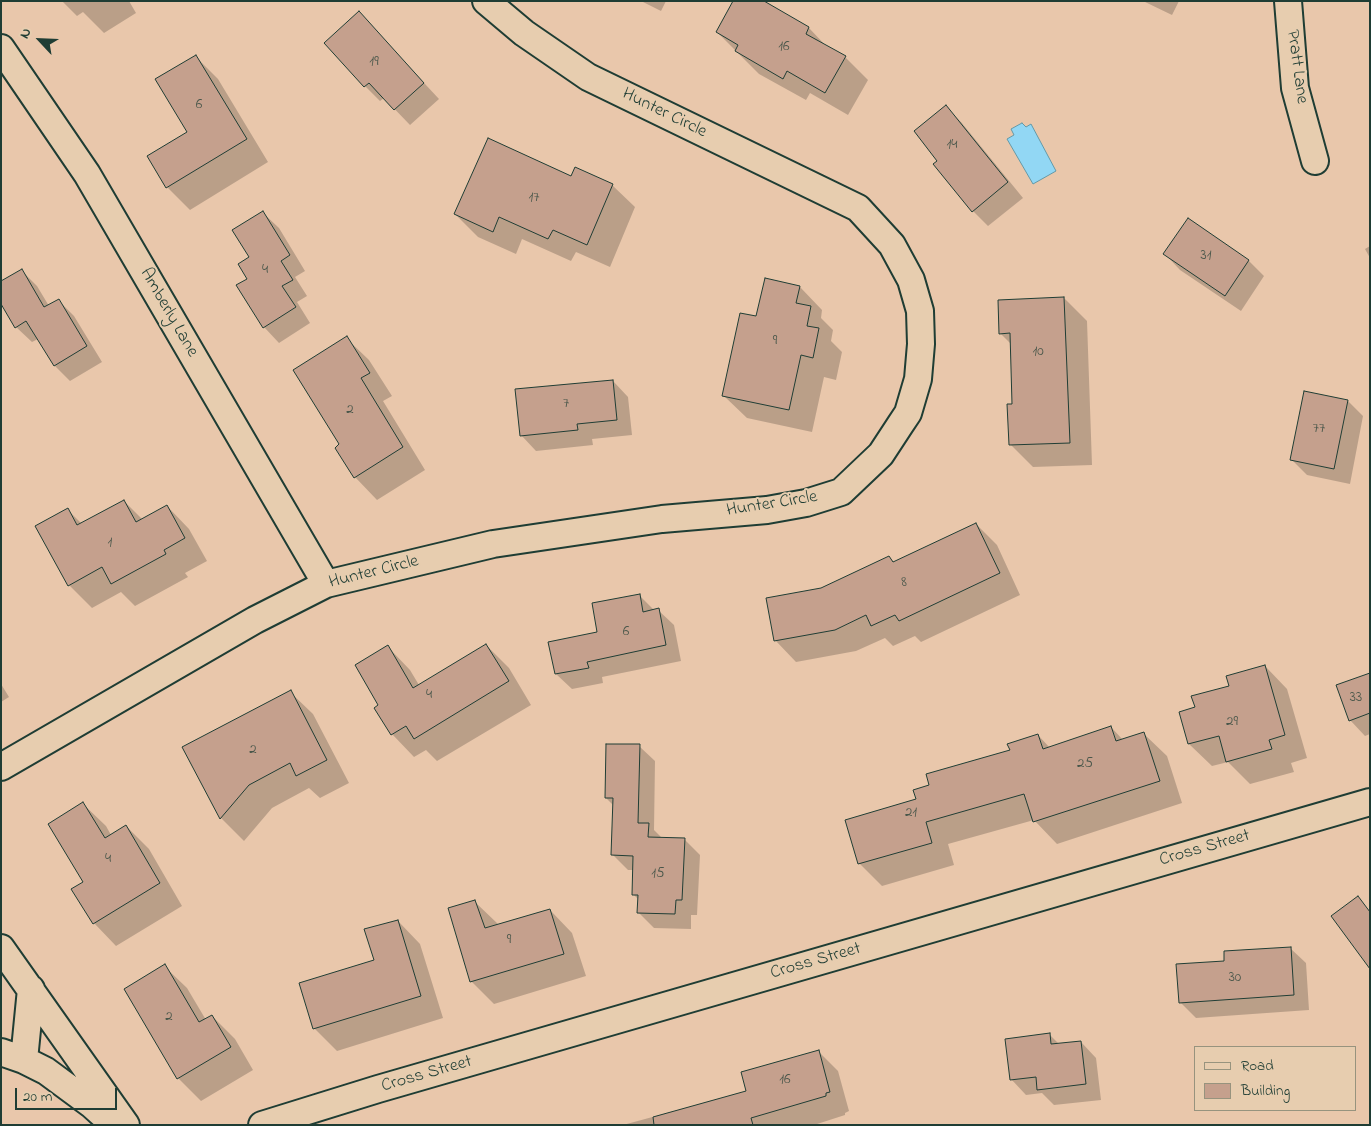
<!DOCTYPE html>
<html>
<head>
<meta charset="utf-8">
<style>
  body { margin:0 }
  #map { position:relative; width:1371px; height:1126px; overflow:hidden; background:#e9c7ab; font-family:"Indie Flower",sans-serif }
  canvas { display:block }
  .frame { position:absolute; inset:0; border:2px solid #1f3d34; pointer-events:none }
  .legend { position:absolute; left:1194px; top:1046px; width:162px; height:65px; box-sizing:border-box; background:#e7cdaf; border:1px solid #97937e; margin:0; padding:6px 9px; list-style:none; font-size:15px; color:#1f3d34 }
  .legend li { display:flex; align-items:center; gap:10px; height:25px }
  .legend b { width:25px; border:1px solid #97937e }
  .north { position:absolute; left:15px; top:15px; width:50px; height:50px; -webkit-text-stroke:4px #e7cdaf; paint-order:stroke; rotate:295deg; font-size:14px; font-weight:700; line-height:20px; text-align:center; color:#1f3d34 }
  .north::after { content:''; display:block; margin:auto; width:18px; height:22px; background:#1f3d34; clip-path:polygon(50% 0,100% 100%,50% 72%,0 100%) }
  .scale { position:absolute; left:15px; top:1088px; width:102px; height:22px; box-sizing:border-box; border:2px solid #1f3d34; border-top:0; padding-left:6px; font-size:15px; line-height:18px; white-space:nowrap; color:#1f3d34; -webkit-text-stroke:4px #e7cdaf; paint-order:stroke }
</style>
</head>
<body>
<div id="map">
<canvas width="1371" height="1126"></canvas>
<div class="frame"></div>
<ul class="legend">
<li><b style="height:6px;background:#e7cdaf"></b>Road</li>
<li><b style="height:14px;background:#c5a08d"></b>Building</li>
</ul>
<div class="north">N</div>
<div class="scale">20 m</div>
</div>
<script>
const ctx = document.querySelector('canvas').getContext('2d');
ctx.lineJoin = 'round';
function fillPath(path, color) { ctx.fillStyle = color; ctx.fill(path, 'evenodd'); }
const poly = rows => new Path2D(rows.map(r => 'M' + r).join(''));
function trace(path, color, width, dash) { ctx.strokeStyle = color; ctx.lineWidth = width; ctx.lineCap = dash ? 'butt' : 'round'; ctx.setLineDash(dash || []); ctx.stroke(path); }
function label(font, color, halo, rows, align = 'center') {
  ctx.font = font + ' "Indie Flower",sans-serif'; ctx.lineWidth = 4; ctx.setLineDash([]); ctx.textBaseline = 'middle'; ctx.strokeStyle = halo; ctx.fillStyle = color; for (const [text, x, y, turn = 0] of rows) {
    ctx.save(); ctx.translate(x, y); ctx.rotate((+turn || 0) * Math.PI / 180); ctx.textAlign = isNaN(turn) ? turn : align; if (halo) ctx.strokeText(text, 0, 0); ctx.fillText(text, 0, 0); ctx.restore();
  }
}
const water = poly([
  [1022,123,1026,127,1031,124,1056,171,1033,184,1007,139,1014,135,1011,129,1022,123]
]);
const shadow = poly([
  [62,1,129,1,136,13,104,33,83,12,77,16],
  [641,1,666,1,661,11],
  [1143,1,1179,1,1172,15],
  [359,13,439,99,410,125,384,98,380,101,365,86],
  [809,28,828,48,845,57,868,80,848,115,810,93,806,100,759,74,717,32],
  [195,56,218,79,268,162,190,210,167,187,189,132],
  [945,107,961,122,1023,198,988,226,973,211,939,161],
  [572,177,612,185,635,207,610,267,576,252,571,261,522,239,516,254,478,237,455,214],
  [263,213,279,228,305,271,295,277,307,296,297,302,310,323,279,343,264,327,249,279,251,257],
  [1188,220,1249,261,1264,276,1241,311,1180,270,1165,254],
  [1370,246,1370,258,1365,249],
  [22,271,37,286,49,306,58,300,74,316,102,362,70,381,55,366,38,339,32,342,16,327],
  [800,287,822,310,821,318,833,330,831,341,842,352,836,380,824,377,812,432,747,418,724,396,757,318],
  [1064,298,1087,321,1092,465,1033,467,1010,444,1013,405,1011,344,1000,333],
  [346,338,369,360,392,396,383,401,425,470,377,500,355,477,341,445],
  [613,381,628,397,632,435,592,439,593,445,536,451,521,435],
  [1348,401,1363,416,1350,484,1307,475,1291,459],
  [124,501,143,520,167,506,189,529,207,561,185,573,188,577,135,606,121,592,92,608,69,585,68,510,82,524],
  [976,524,997,545,1020,595,921,642,915,636,893,646,885,638,856,651,796,662,775,640,821,590,889,557,895,563],
  [639,595,654,610,658,610,674,625,681,661,602,677,603,683,572,689,556,674],
  [486,645,509,668,531,705,437,761,426,750,414,757,392,734,380,706,388,647,410,670,419,685],
  [1265,666,1287,689,1307,758,1291,763,1294,772,1250,784,1228,762,1212,766,1189,744,1196,708],
  [1370,675,1370,734,1365,736,1350,720],
  [1,684,9,697,1,702],
  [290,692,313,714,349,783,320,798,309,788,272,808,244,841,221,818,184,747],
  [1111,727,1123,740,1144,734,1167,756,1182,803,1057,844,1034,820,948,844,954,865,882,886,859,863,930,786,1011,751,1038,735,1050,748],
  [639,746,655,761,654,830,662,838,684,839,700,855,697,915,691,915,691,929,654,928,638,912,639,900,633,894,634,870,628,870,612,854,614,806,606,798],
  [83,804,106,826,111,835,126,826,149,849,182,906,116,946,94,923],
  [475,902,498,924,550,910,572,933,586,976,494,1004,471,981],
  [398,921,420,944,443,1018,337,1051,314,1028,375,960],
  [1290,948,1306,963,1309,1010,1196,1018,1180,1002],
  [164,966,187,988,206,1020,212,1016,235,1039,253,1070,201,1101,178,1078],
  [1050,1035,1060,1045,1081,1042,1096,1058,1101,1100,1054,1105,1042,1093,1026,1095,1011,1079],
  [818,1051,838,1071,849,1111,845,1113,845,1115,814,1125,623,1125,748,1091]
]);
const building = poly([
  [733,1,764,1,809,27,806,34,846,56,825,93,787,71,783,79,735,51,738,45,716,32,733,1],
  [359,11,424,83,394,110,369,83,364,87,324,43,359,11],
  [196,55,247,139,166,188,147,156,187,132,155,79,196,55],
  [946,105,1008,182,972,212,933,164,937,161,914,131,946,105],
  [488,138,571,176,575,167,613,184,587,245,553,230,548,239,499,217,493,232,454,214,488,138],
  [263,211,290,255,281,261,293,280,282,286,296,307,263,328,236,285,247,279,238,264,249,257,232,230,263,211],
  [1188,218,1249,260,1225,296,1163,254,1188,218],
  [22,269,44,307,59,299,87,346,54,366,26,321,15,328,1,304,1,281,22,269],
  [765,278,800,286,796,303,811,306,807,326,819,328,813,358,801,355,789,410,722,396,740,313,756,316,765,278],
  [1064,297,1070,443,1009,445,1007,404,1012,404,1010,333,999,334,998,300,1064,297],
  [347,336,370,373,361,378,403,447,354,478,335,448,339,444,293,370,347,336],
  [613,380,617,420,577,424,578,430,520,436,515,389,613,380],
  [1304,391,1348,400,1334,469,1290,460,1304,391],
  [124,500,136,522,167,505,185,538,164,550,166,554,111,584,102,567,68,586,35,526,68,508,77,525,124,500],
  [976,523,1000,573,899,621,895,615,871,626,866,615,835,630,774,641,766,598,821,588,889,556,893,562,976,523],
  [640,594,643,612,659,608,666,645,587,662,589,668,555,674,548,642,597,632,592,603,640,594],
  [486,644,509,681,414,739,406,726,391,735,374,708,378,705,355,665,388,645,413,688,486,644],
  [1265,665,1285,735,1269,740,1272,749,1226,762,1219,736,1188,744,1179,712,1195,707,1191,696,1229,686,1226,676,1265,665],
  [1370,673,1370,713,1349,721,1336,685,1370,673],
  [291,690,327,760,296,776,290,763,249,785,220,819,182,747,291,690],
  [1111,726,1116,741,1144,732,1160,781,1033,822,1024,794,926,822,932,843,858,864,845,820,916,799,913,790,929,785,926,774,1010,750,1007,744,1038,734,1043,749,1111,726],
  [606,744,640,744,638,823,649,823,648,837,685,838,682,900,676,900,675,914,637,913,638,895,632,895,633,856,611,855,613,798,605,798,606,744],
  [83,802,105,838,126,825,160,883,93,924,71,889,83,882,48,824,83,802],
  [1358,896,1370,912,1370,969,1331,916,1358,896],
  [475,900,485,928,550,909,564,954,470,982,448,908,475,900],
  [398,920,421,996,313,1029,299,983,374,960,364,929,398,920],
  [1291,947,1294,995,1179,1003,1176,964,1224,961,1224,951,1291,947],
  [165,964,199,1022,212,1015,231,1047,177,1079,124,989,165,964],
  [1050,1033,1051,1044,1081,1041,1086,1084,1037,1090,1036,1077,1010,1080,1005,1039,1050,1033],
  [819,1050,830,1092,826,1093,826,1096,751,1118,753,1125,654,1125,653,1117,746,1091,741,1072,819,1050]
]);
const street = poly([
  [1288,1,1295,88,1315,161],
  [1,48,87,174,326,584],
  [1,767,255,620,326,584,493,544,662,519,767,510,806,503,841,492,881,454,900,425,908,413,918,379,921,344,920,311,911,280,892,245,858,208,588,77,524,33,486,1],
  [1,948,126,1125],
  [1,1052,24,1060,46,1071,92,1105,113,1124],
  [24,1060,31,989],
  [262,1125,378,1089,1370,802]
]);
const numberNames = [
  ["16",784,48],
  ["19",374,63],
  ["6",199,106],
  ["14",952,146],
  ["17",534,199],
  ["31",1206,257],
  ["4",265,271],
  ["9",775,342],
  ["10",1038,353],
  ["7",566,405],
  ["2",350,411],
  ["77",1319,430],
  ["1",110,544],
  ["8",904,584],
  ["6",626,633],
  ["4",429,696],
  ["33",1356,699],
  ["29",1232,723],
  ["2",253,751],
  ["25",1085,765],
  ["21",911,814],
  ["4",108,860],
  ["15",658,875],
  ["9",509,941],
  ["30",1235,979],
  ["2",169,1018],
  ["16",785,1081]
];
const streetNames = [
  ["Pratt Lane",1296,67,82],
  ["Hunter Circle",664,114,26],
  ["Amberly Lane",168,313,60],
  ["Hunter Circle",772,505,-9],
  ["Hunter Circle",374,573,-14],
  ["Cross Street",1205,849,-16],
  ["Cross Street",816,962,-16],
  ["Cross Street",427,1075,-16]
];
fillPath(water, '#92d7f4');
trace(water, '#6499a7', 1);
fillPath(shadow, '#0003');
fillPath(building, '#c5a08d');
trace(building, '#1f3d34', 1);
trace(street, '#1f3d34', 30);
trace(street, '#e7cdaf', 26);
label('15px', '#48564a', null, numberNames);
label('18px', '#1f3d34', '#e7cdaf', streetNames);
</script>
</body>
</html>
